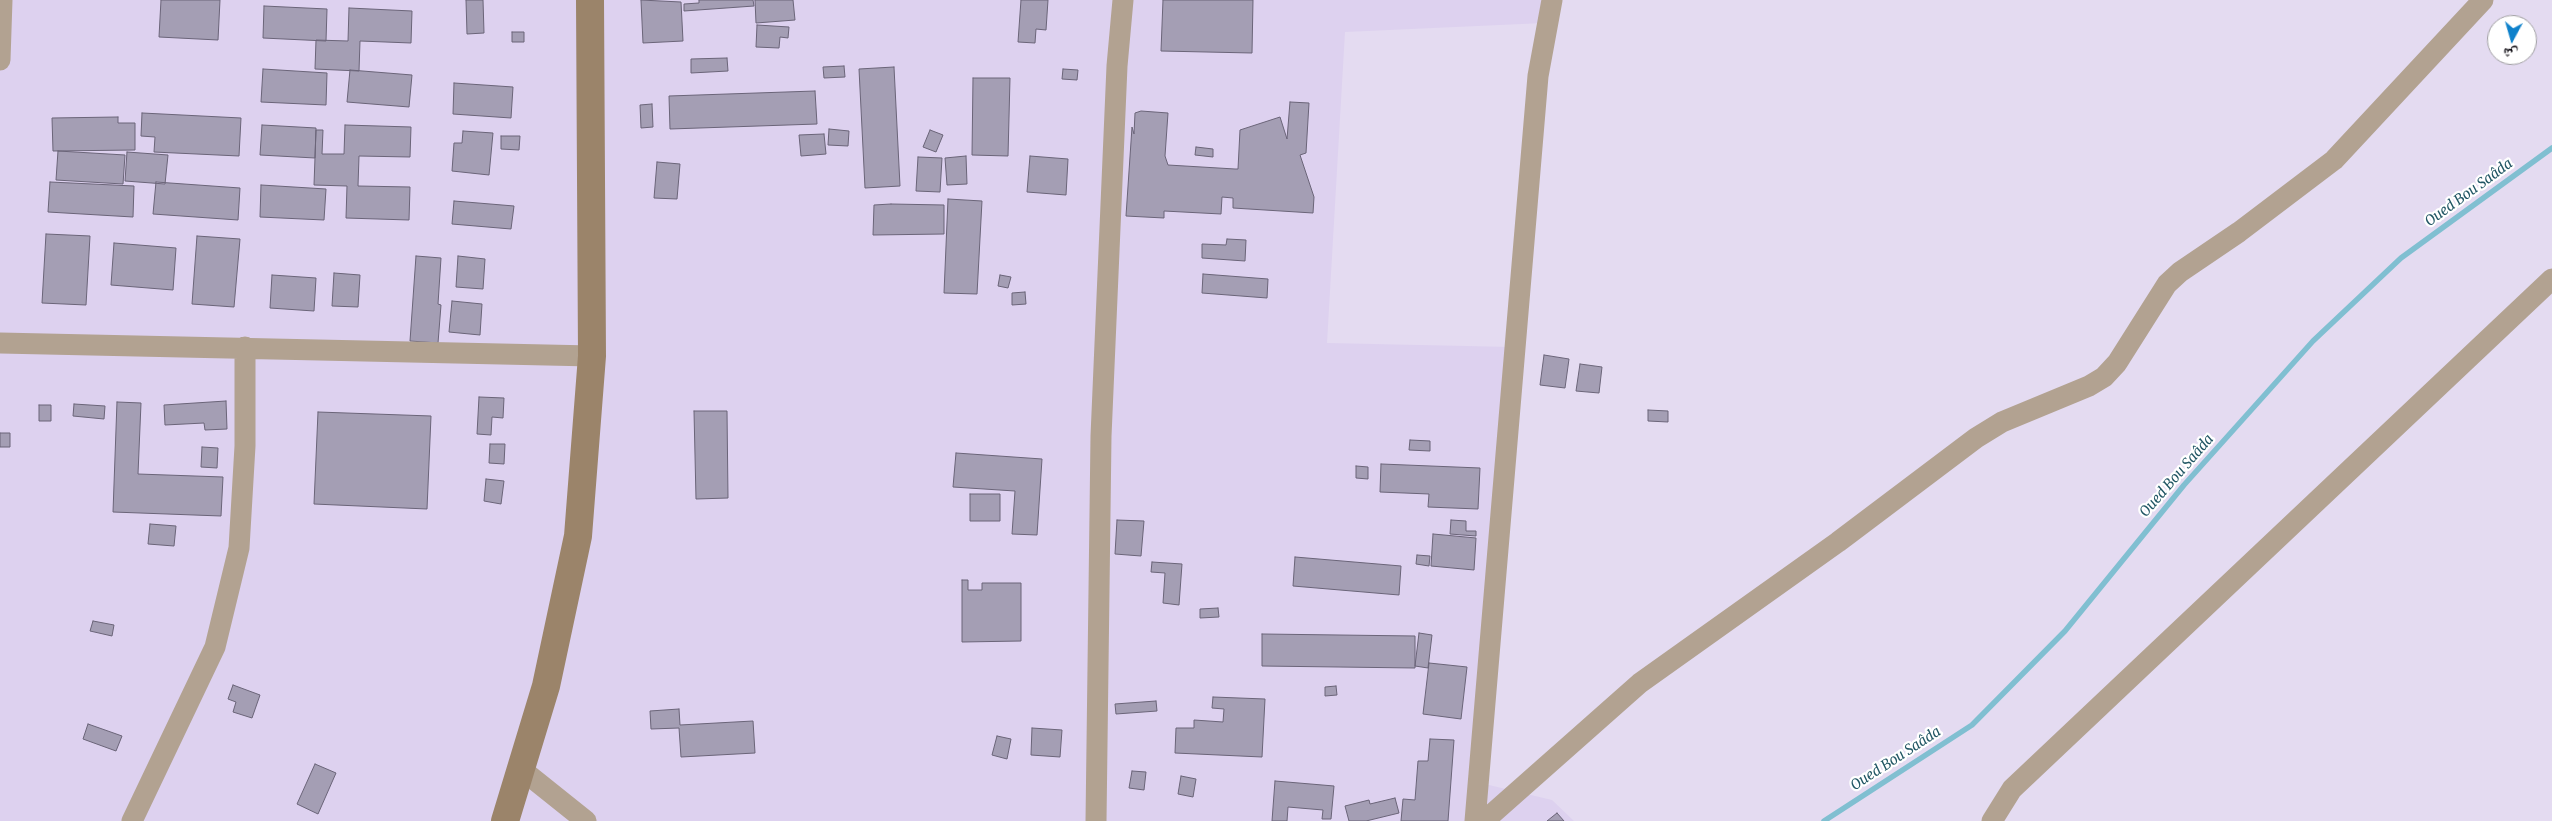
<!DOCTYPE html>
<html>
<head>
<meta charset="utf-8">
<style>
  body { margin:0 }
  #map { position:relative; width:2552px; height:821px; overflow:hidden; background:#e4dbf1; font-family:Merriweather,"Noto Naskh Arabic",serif }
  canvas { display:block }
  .north { position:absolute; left:2487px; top:15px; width:50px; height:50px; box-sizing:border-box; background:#fff; border:1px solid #9f9ea1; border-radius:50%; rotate:186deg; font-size:14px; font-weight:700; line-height:20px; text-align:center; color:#100d14 }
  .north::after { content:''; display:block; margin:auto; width:18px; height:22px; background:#0e81cb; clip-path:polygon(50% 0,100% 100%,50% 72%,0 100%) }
</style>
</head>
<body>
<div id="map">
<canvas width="2552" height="821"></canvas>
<div class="north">ش</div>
</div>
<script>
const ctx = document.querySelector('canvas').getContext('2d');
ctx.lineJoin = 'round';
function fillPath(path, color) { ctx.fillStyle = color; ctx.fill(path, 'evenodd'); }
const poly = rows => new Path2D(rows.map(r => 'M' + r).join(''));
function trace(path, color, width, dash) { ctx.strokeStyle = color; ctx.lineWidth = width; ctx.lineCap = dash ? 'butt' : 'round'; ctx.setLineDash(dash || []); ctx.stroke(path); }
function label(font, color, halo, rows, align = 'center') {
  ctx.font = font + ' Merriweather,serif'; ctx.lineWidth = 4.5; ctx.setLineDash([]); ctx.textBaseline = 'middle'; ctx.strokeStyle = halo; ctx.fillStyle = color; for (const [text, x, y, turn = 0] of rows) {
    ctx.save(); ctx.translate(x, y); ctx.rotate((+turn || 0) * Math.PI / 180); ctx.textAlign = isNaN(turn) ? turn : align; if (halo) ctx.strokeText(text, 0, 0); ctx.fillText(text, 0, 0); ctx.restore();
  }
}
const built = poly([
  [0,0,1546,0,1544,23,1345,32,1327,343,1513,347,1468,780,1552,800,1574,821,0,821]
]);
const stream = poly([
  [1824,821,1972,725,2065,631,2184,485,2313,341,2401,258,2552,148]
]);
const building = poly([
  [161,0,220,0,218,40,159,37,161,0],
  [466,0,483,0,484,33,467,34,466,0],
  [641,0,681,2,683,41,643,43,641,0],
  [699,0,753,0,754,6,684,11,684,4,699,3,699,0],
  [755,0,793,0,795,20,756,23,755,0],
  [1021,0,1048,0,1046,30,1036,29,1035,43,1018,42,1021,0],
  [1163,0,1253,0,1252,53,1161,51,1163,0],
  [264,6,327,9,326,41,263,38,264,6],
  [349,8,412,11,411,43,360,41,359,71,315,69,316,40,348,41,349,8],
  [757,25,789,27,788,38,780,37,779,48,756,47,757,25],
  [512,32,524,32,524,42,512,42,512,32],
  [727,58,728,71,691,73,691,59,727,58],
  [844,66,845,77,824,78,823,67,844,66],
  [894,67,900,186,865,188,859,69,894,67],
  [263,69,327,73,326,105,261,102,263,69],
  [1063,69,1078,70,1077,80,1062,79,1063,69],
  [350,70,412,75,409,107,347,102,350,70],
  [973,78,1010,78,1008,156,972,155,973,78],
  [454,83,513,87,511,118,453,114,454,83],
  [815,91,817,124,670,129,669,96,815,91],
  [1290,102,1309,103,1306,153,1300,155,1314,197,1313,213,1233,208,1233,198,1222,197,1221,214,1164,211,1164,218,1126,216,1132,127,1134,134,1135,113,1141,111,1168,113,1165,156,1168,165,1235,169,1238,169,1240,130,1280,117,1287,139,1290,102],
  [652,104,653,127,641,128,640,105,652,104],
  [142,113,241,118,239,156,154,152,155,137,141,136,142,113],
  [118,117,118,123,135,123,135,150,53,151,52,118,118,117],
  [262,125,316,128,315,158,260,155,262,125],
  [345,125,411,127,410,157,359,156,358,186,410,187,409,220,346,218,347,186,314,185,316,130,323,130,322,154,344,154,345,125],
  [829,129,849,131,848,146,828,145,829,129],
  [930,130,943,135,936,152,923,147,930,130],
  [463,131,493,133,489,175,452,171,454,143,462,143,463,131],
  [824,134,826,154,801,156,799,135,824,134],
  [501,136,520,136,519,150,501,149,501,136],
  [1196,147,1213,149,1213,157,1195,155,1196,147],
  [58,151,125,155,123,184,56,180,58,151],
  [127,152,168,155,165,184,125,181,127,152],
  [966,156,967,184,947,185,945,158,966,156],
  [1030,156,1068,159,1066,195,1027,192,1030,156],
  [918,157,942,158,940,192,916,191,918,157],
  [657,162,680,164,677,199,654,198,657,162],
  [50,182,134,186,133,217,48,212,50,182],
  [156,182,240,188,238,220,153,214,156,182],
  [261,185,326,189,324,220,260,217,261,185],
  [948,199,982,201,977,294,944,293,948,199],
  [454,201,514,206,511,229,452,224,454,201],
  [891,204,944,205,944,234,873,235,874,205,891,204],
  [46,234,90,236,86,305,42,303,46,234],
  [197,236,240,239,234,307,192,304,197,236],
  [1227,239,1246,240,1245,261,1202,258,1202,244,1226,245,1227,239],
  [114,243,176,248,173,290,111,285,114,243],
  [416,256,441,258,438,304,441,305,438,343,410,341,416,256],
  [458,256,485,259,483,289,456,287,458,256],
  [334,273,360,275,358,307,332,306,334,273],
  [1203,274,1268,279,1267,298,1202,293,1203,274],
  [272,275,316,278,314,311,270,308,272,275],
  [1000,275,1011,277,1008,288,998,286,1000,275],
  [1025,292,1026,304,1012,305,1012,293,1025,292],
  [452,301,482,304,480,335,449,332,452,301],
  [1544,355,1569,359,1565,388,1540,385,1544,355],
  [1580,364,1602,367,1599,393,1576,391,1580,364],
  [479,397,504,398,503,418,492,417,491,435,477,434,479,397],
  [226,401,227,429,205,430,204,423,165,425,164,405,226,401],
  [117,402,141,403,138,474,223,477,221,516,113,512,117,402],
  [74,404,105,406,104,419,73,416,74,404],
  [39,405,51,405,51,421,39,421,39,405],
  [1648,410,1668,411,1668,422,1648,421,1648,410],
  [694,411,727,411,728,498,696,499,694,411],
  [318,412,431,416,427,509,314,504,318,412],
  [0,433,10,433,10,447,0,447,0,433],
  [1410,440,1430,441,1430,451,1409,450,1410,440],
  [490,444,505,444,504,464,489,463,490,444],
  [202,447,218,448,217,468,201,467,202,447],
  [956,453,1042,459,1037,535,1012,534,1015,491,953,487,956,453],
  [1381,464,1480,468,1478,509,1428,507,1429,494,1380,492,1381,464],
  [1356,466,1368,467,1368,479,1356,478,1356,466],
  [486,479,504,481,501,504,484,501,486,479],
  [970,494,1000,494,1000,521,970,521,970,494],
  [1117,520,1144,521,1141,556,1115,554,1117,520],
  [1451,520,1466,521,1466,531,1476,531,1476,536,1450,534,1451,520],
  [150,524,176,526,174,546,148,544,150,524],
  [1433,534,1476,538,1474,570,1431,566,1433,534],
  [1417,555,1430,556,1429,566,1416,564,1417,555],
  [1295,557,1401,566,1399,595,1293,586,1295,557],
  [1152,562,1182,564,1179,605,1163,603,1165,573,1151,572,1152,562],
  [962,580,968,580,968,590,982,590,982,583,1021,583,1021,641,962,642,962,580],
  [1218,608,1219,617,1200,618,1200,609,1218,608],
  [93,621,114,625,112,636,90,631,93,621],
  [1419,633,1432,635,1428,668,1415,666,1419,633],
  [1262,634,1415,636,1415,668,1262,666,1262,634],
  [1429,663,1467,667,1461,719,1423,714,1429,663],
  [233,685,260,695,252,718,233,712,236,702,228,699,233,685],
  [1336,686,1337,695,1325,696,1325,687,1336,686],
  [1213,697,1265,699,1262,757,1175,753,1176,728,1194,728,1194,720,1223,722,1224,709,1212,708,1213,697],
  [1156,701,1157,711,1116,714,1115,704,1156,701],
  [679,709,680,725,753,721,755,753,681,757,679,728,651,729,650,711,679,709],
  [88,724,122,736,116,751,83,739,88,724],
  [1032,728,1062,730,1060,757,1031,755,1032,728],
  [997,736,1011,739,1007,759,992,755,997,736],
  [1430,739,1454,740,1448,821,1401,821,1403,799,1415,800,1418,761,1428,761,1430,739],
  [315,764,336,773,318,814,297,804,315,764],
  [1132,771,1146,772,1144,790,1129,788,1132,771],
  [1181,776,1196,779,1193,797,1178,794,1181,776],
  [1275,781,1334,786,1331,819,1322,819,1323,810,1288,807,1287,821,1272,821,1275,781],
  [1395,798,1399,813,1366,821,1349,821,1345,806,1369,800,1370,804,1395,798],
  [1557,813,1564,821,1547,821,1557,813]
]);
const minor = poly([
  [0,60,2,0],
  [0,343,592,356],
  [521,769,586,821],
  [132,821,215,647,239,548,245,446,245,347],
  [1096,821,1101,436,1117,66,1123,0],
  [1475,821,1538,76,1552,0],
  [1484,821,1640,683,1838,542,1976,438,2002,422,2089,386,2104,377,2117,363,2167,284,2180,272,2239,232,2334,160,2483,0],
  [1992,821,2012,789,2552,279]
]);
const secondary = poly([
  [505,821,546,686,578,536,592,356,590,0]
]);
const waterNames = [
  ["Oued Bou Saâda",2469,193,-36],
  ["Oued Bou Saâda",2177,476,-49],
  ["Oued Bou Saâda",1896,759,-33]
];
fillPath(built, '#ddd1ef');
trace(stream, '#80bfd1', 5.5);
fillPath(building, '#a49eb4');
trace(building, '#6b6579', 1);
trace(minor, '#b2a291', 21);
trace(secondary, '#9b846a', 28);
label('italic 14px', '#215664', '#fff', waterNames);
</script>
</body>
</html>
